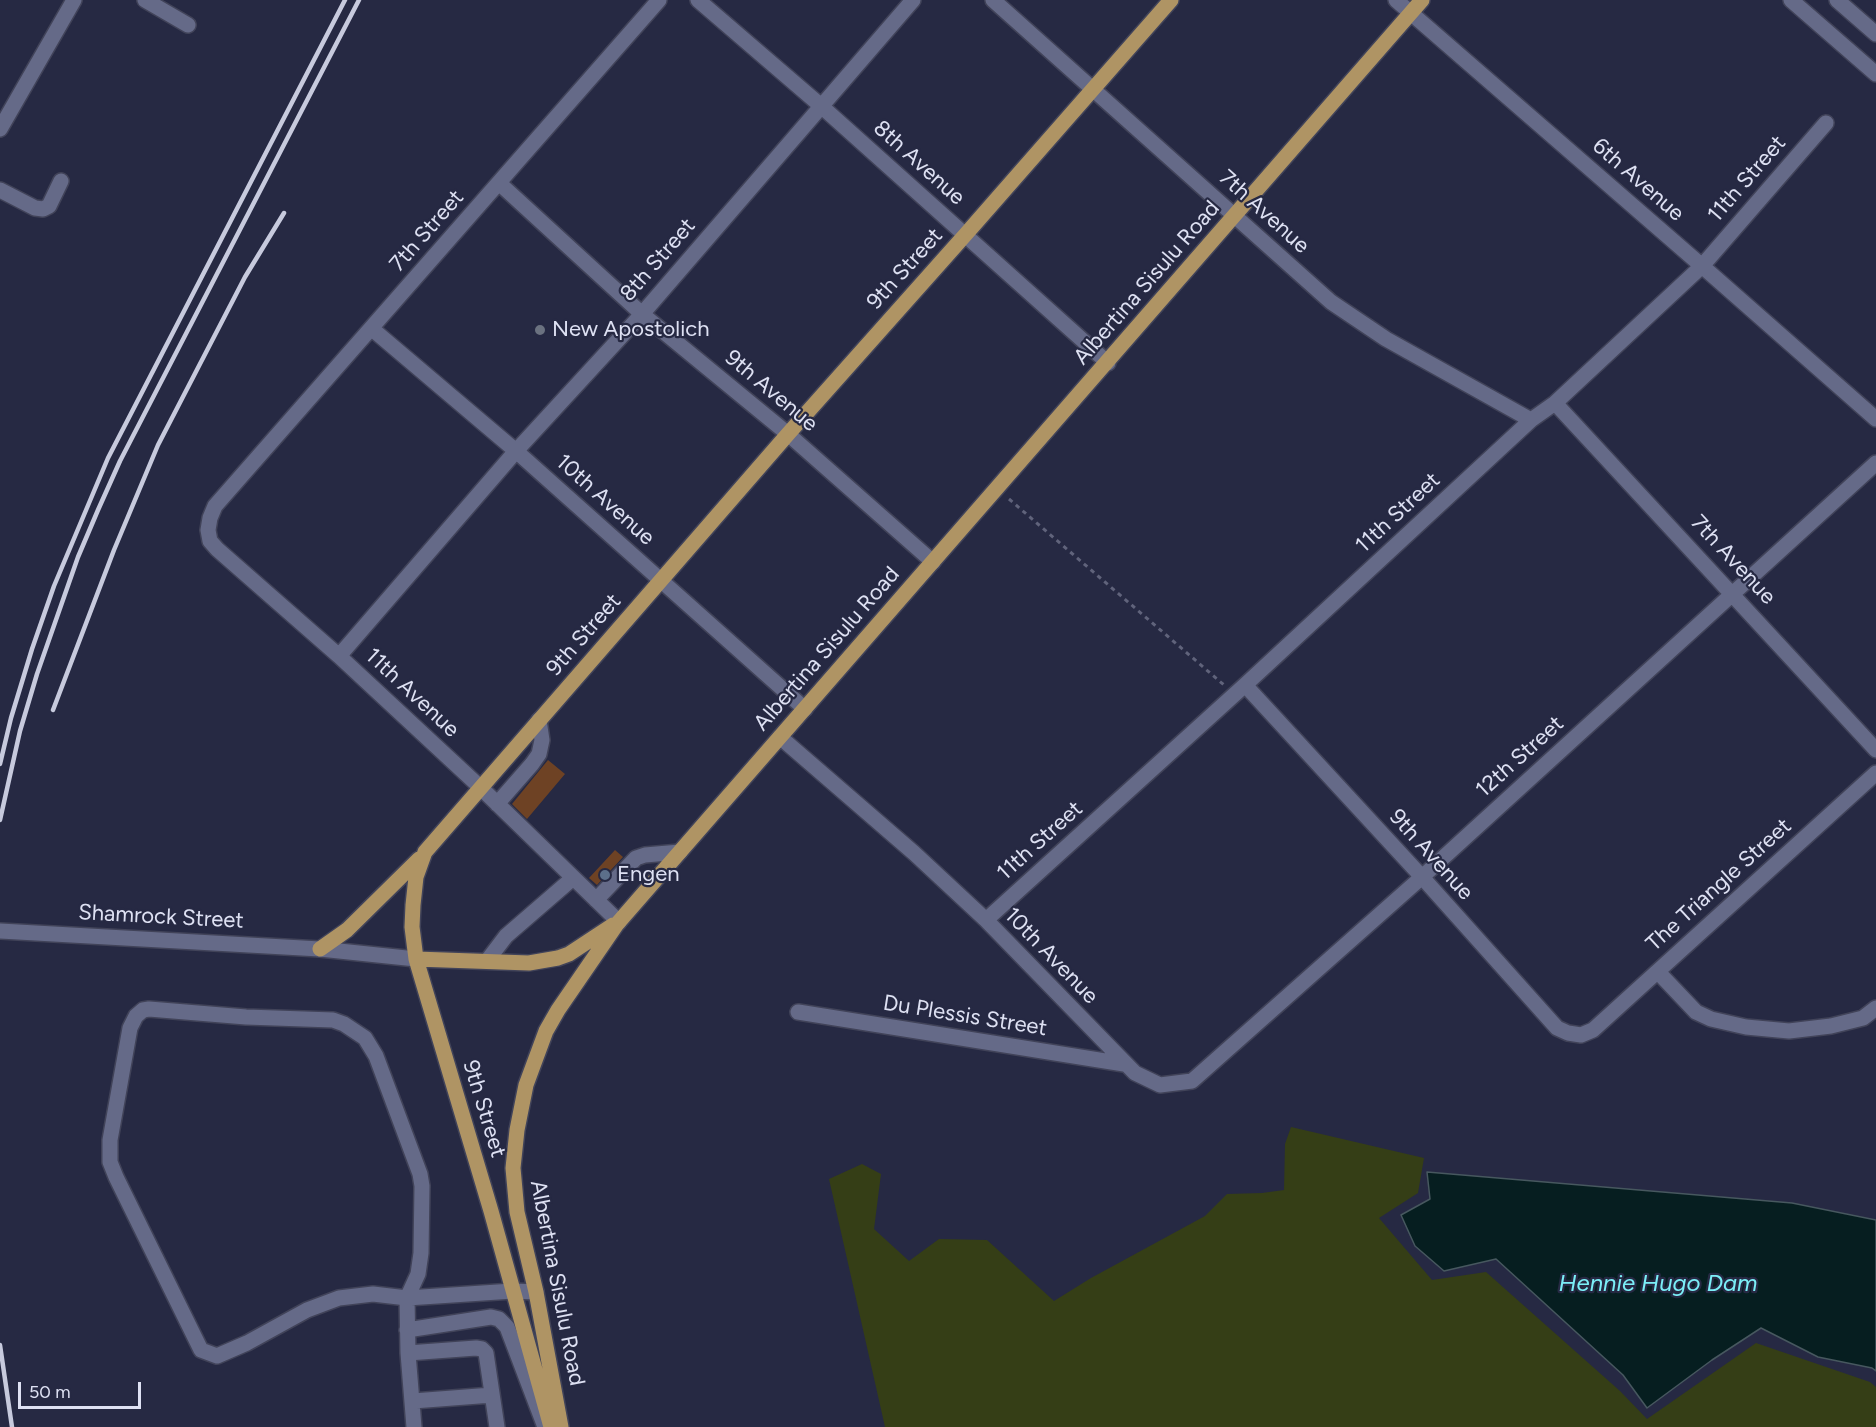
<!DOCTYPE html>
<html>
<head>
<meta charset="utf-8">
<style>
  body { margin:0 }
  #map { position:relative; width:1876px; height:1427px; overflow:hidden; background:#262943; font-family:Figtree,sans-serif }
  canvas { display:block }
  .scale { position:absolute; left:18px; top:1382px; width:123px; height:27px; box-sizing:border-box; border:3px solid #dee1f3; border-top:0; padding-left:8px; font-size:18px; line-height:21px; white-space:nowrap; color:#dee1f3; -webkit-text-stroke:4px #262943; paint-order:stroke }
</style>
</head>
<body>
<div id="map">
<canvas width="1876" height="1427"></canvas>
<div class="scale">50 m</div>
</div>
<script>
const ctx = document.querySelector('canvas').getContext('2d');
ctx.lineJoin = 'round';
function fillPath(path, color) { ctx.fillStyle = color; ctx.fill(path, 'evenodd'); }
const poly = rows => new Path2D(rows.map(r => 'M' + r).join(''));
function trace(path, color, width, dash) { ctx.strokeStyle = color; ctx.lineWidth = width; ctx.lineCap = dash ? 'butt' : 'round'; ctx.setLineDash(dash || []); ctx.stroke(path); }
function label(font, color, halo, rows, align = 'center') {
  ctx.font = font + ' Figtree,sans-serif'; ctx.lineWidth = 4.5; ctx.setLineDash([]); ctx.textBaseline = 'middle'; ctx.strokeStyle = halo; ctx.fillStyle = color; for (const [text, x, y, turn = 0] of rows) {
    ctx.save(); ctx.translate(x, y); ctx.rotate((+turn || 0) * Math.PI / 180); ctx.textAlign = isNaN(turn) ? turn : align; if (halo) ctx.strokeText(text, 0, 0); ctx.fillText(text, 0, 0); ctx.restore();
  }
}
const green = poly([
  [1291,1127,1424,1158,1418,1193,1379,1218,1432,1280,1486,1272,1620,1391,1647,1419,1756,1343,1870,1382,1876,1387,1876,1427,885,1427,829,1179,862,1164,881,1174,874,1229,909,1261,939,1239,987,1240,1054,1301,1091,1278,1205,1216,1227,1194,1262,1193,1284,1190,1285,1144]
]);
const water = poly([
  [1427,1172,1792,1203,1876,1220,1876,1371,1872,1368,1818,1357,1761,1328,1712,1360,1647,1408,1623,1375,1496,1259,1444,1271,1415,1246,1401,1215,1430,1199,1427,1172]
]);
const building = poly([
  [548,760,565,774,527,819,512,804],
  [615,850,623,857,597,885,589,878]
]);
const path = poly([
  [1009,499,1224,685]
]);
const minor = poly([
  [145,0,188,25],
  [698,0,820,105,1108,363],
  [993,0,1331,302,1386,339,1531,420],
  [1396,0,1702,266,1876,419],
  [1791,0,1876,74],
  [1837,0,1876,34],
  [0,129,74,0],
  [499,183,642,314,788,434,933,562],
  [0,190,35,208,43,209,49,206,61,181],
  [371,328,516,451,805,709],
  [1555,403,1876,750],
  [339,656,516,451,642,314,913,0],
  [1245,685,1422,877,1557,1028,1568,1033,1581,1035,1593,1030,1876,773],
  [780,737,914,853,986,920,1135,1073,1160,1085,1192,1081,1422,877,1876,463],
  [497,804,532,764,539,754,542,740,539,720],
  [596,900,636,858,645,855,680,852],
  [986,920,1245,685,1531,420,1555,403,1702,266,1826,123],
  [619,922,480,787,339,656,217,549,210,541,208,530,210,518,215,506,659,0],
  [0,931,320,949,416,959],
  [487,961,506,936,573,878],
  [1658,972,1696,1012,1711,1019,1746,1027,1789,1031,1831,1026,1863,1018,1876,1008],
  [798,1012,1124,1064],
  [407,1298,418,1274,421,1253,422,1186,420,1174,376,1056,365,1038,344,1024,333,1020,246,1017,149,1009,143,1010,136,1016,130,1028,110,1140,110,1162,116,1177,201,1350,217,1356,247,1343,307,1310,339,1298,373,1294,407,1298,408,1353,414,1427],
  [407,1298,513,1291,536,1292],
  [407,1330,491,1317,499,1319,507,1327,545,1427],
  [408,1353,476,1348,482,1349,486,1353,497,1427],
  [413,1401,492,1395]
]);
const major = poly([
  [320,949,347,930,419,859],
  [416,959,529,963,558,958,569,954,613,925],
  [551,1427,491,1211,416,959,412,927,413,905,416,877,425,852,788,434,966,234,1171,0],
  [561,1427,536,1292,517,1212,513,1168,517,1130,526,1085,546,1031,558,1010,617,924,1422,0]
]);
const rail = poly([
  [53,710,114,550,158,445,245,277,284,213],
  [0,764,11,718,32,649,54,586,108,458,345,0],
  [0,820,20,731,37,674,78,557,98,510,120,461,359,0],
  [0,1345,12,1427]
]);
const markers = [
  [540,330,6,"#6b7280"],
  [605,875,6,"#5c6f8a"]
];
const streetNames = [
  ["8th Avenue",919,163,42],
  ["11th Street",1747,179,-49],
  ["6th Avenue",1638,180,41],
  ["7th Avenue",1264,212,42],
  ["7th Street",427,231,-49],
  ["8th Street",658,260,-49],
  ["9th Street",905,269,-48],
  ["Albertina Sisulu Road",1147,283,-49],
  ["9th Avenue",771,391,40],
  ["10th Avenue",605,500,42],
  ["11th Street",1398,513,-43],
  ["7th Avenue",1733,560,47],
  ["9th Street",584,635,-49],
  ["Albertina Sisulu Road",827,649,-49],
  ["11th Avenue",412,693,43],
  ["12th Street",1520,757,-42],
  ["11th Street",1040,841,-42],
  ["9th Avenue",1431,855,48],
  ["The Triangle Street",1719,885,-42],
  ["Shamrock Street",161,917,3],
  ["10th Avenue",1051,956,46],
  ["Du Plessis Street",965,1016,9],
  ["9th Street",484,1109,73],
  ["Albertina Sisulu Road",557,1283,79]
];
const poiNames = [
  ["New Apostolich",552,330],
  ["Engen",617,875]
];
const waterNames = [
  ["Hennie Hugo Dam",1658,1284]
];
fillPath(green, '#353e16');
fillPath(water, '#061e20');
trace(water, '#47585f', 1.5);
fillPath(building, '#6e4224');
trace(minor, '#414359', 18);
trace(major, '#414359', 18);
trace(path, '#60637b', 3, [4.5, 4.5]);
trace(minor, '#656a88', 15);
trace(major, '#af9464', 15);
trace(rail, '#c7cadd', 4.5);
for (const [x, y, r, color] of markers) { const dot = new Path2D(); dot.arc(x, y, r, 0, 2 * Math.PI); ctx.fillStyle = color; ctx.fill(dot); trace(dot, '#262943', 2); }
label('22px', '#dee1f3', '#262943', streetNames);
label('22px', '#dee1f3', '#262943', poiNames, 'left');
label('italic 24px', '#7beef7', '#262943', waterNames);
</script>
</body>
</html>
